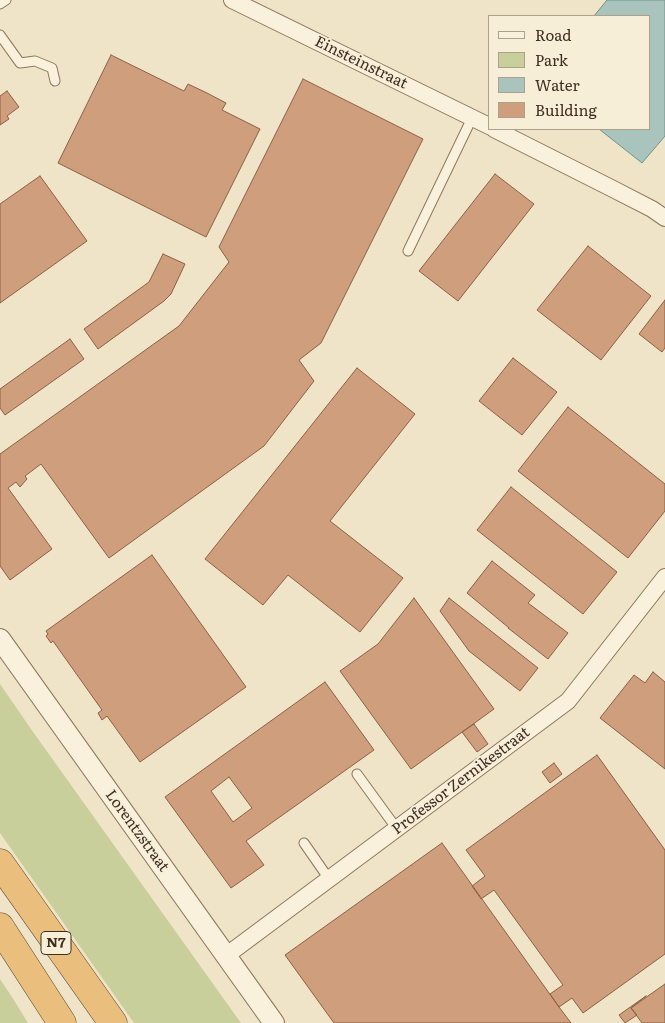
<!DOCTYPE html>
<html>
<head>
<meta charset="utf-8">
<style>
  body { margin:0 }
  #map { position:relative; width:665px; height:1023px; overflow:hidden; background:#f0e4c8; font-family:Literata,serif }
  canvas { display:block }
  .legend { position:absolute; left:488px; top:15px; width:162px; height:115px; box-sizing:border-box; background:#f7eed8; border:1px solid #ada18e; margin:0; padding:6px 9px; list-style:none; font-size:15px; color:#3d2e20 }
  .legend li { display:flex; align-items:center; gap:10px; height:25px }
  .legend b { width:25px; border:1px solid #ada18e }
</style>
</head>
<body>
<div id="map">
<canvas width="665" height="1023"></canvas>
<ul class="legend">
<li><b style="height:6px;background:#faf1dc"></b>Road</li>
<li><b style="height:14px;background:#c9cf9b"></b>Park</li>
<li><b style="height:14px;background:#a9c4bc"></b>Water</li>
<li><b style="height:14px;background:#cf9f7d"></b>Building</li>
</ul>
</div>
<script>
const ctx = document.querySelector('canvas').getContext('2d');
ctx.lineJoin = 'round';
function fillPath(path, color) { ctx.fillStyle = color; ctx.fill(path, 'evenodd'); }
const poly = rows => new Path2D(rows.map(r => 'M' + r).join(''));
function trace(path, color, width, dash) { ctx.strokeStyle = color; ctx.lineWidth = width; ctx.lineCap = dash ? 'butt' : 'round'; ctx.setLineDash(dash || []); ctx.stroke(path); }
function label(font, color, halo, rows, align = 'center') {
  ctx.font = font + ' Literata,serif'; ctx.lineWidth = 4; ctx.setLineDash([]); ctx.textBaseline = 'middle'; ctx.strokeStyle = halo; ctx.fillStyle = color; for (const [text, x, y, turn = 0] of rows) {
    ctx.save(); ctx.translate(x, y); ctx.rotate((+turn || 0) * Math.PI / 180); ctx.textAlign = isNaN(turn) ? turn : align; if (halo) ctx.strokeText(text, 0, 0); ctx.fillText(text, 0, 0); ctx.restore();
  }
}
const green = poly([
  [0,684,31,729,241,1023,134,1023,0,833],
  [0,979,12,997,28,1023,0,1023]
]);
const water = poly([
  [607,0,665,0,665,136,642,163,599,129,649,129,649,16,594,16,607,0]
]);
const building = poly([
  [111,55,184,91,188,84,207,93,226,103,222,110,260,129,206,237,58,163,111,55],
  [303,79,423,139,321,343,299,360,314,381,264,446,109,558,41,464,25,476,27,479,20,487,16,482,8,488,52,549,10,580,0,566,0,454,179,326,229,262,219,247,303,79],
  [7,91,19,107,7,116,9,119,0,125,0,96,7,91],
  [495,174,534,204,458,301,419,271,495,174],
  [40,176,87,241,0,303,0,204,40,176],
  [588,246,651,296,601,360,537,310,588,246],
  [163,254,185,264,171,294,164,301,98,349,84,329,149,282,163,254],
  [665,300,665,348,662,352,639,334,665,300],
  [70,339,84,359,5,415,0,408,0,389,70,339],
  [513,358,557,392,522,435,479,401,513,358],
  [357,368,415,414,330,521,403,578,360,632,288,575,263,605,205,559,357,368],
  [568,407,665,484,665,511,628,558,518,471,568,407],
  [511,487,617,572,583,614,477,530,511,487],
  [152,555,246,687,140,762,107,716,102,720,98,713,102,710,53,641,51,643,46,636,48,634,46,631,152,555],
  [492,561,535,595,528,603,568,633,548,659,508,628,509,628,467,593,492,561],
  [414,598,494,709,411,769,340,671,378,644,414,598],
  [449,598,538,668,520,691,469,651,440,611,449,598],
  [653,672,665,682,665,769,600,718,634,675,645,683,653,672],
  [325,682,374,750,246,841,264,865,231,888,165,797,325,682],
  [229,777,252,808,233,822,211,791,229,777],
  [474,724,488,744,477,752,462,732,474,724],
  [597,755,665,850,665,954,583,1013,572,998,559,1007,550,994,563,985,494,890,481,899,472,886,485,876,466,850,597,755],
  [554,763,562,774,550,783,542,772,554,763],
  [442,843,559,1007,571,1023,334,1023,285,955,442,843],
  [665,984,665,1023,642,1023,631,1008,665,984],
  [646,996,631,1008,637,1015,625,1023,619,1015,646,996]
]);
const service = poly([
  [0,4,6,0],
  [0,35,20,63,35,61,52,68,55,81],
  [408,251,472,118],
  [357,774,397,829],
  [304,843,329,879]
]);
const minor = poly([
  [232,0,489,126],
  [494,129,615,190,652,209,665,218],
  [227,955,568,701,665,577]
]);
const tertiary = poly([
  [0,639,274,1023]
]);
const trunk = poly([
  [0,863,113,1023],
  [0,927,62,1023]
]);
const shields = [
  [56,943,30]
];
const shieldNames = [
  ["N7",56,943]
];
const streetNames = [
  ["Einsteinstraat",361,63,26],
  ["Professor Zernikestraat",461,781,-37],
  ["Lorentzstraat",137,831,54]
];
fillPath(green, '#c9cf9b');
fillPath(water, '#a9c4bc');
trace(water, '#6f938a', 1);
fillPath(building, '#cf9f7d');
trace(building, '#8d5f41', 1);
trace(service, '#8d765c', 11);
trace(minor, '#8d765c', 18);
trace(tertiary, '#8d765c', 22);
trace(trunk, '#5b4430', 29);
trace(service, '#faf1dc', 9);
trace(minor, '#faf1dc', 16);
trace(tertiary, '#faf1dc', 20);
trace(trunk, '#eabe7c', 28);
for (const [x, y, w] of shields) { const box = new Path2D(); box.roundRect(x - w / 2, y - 11.5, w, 23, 4); ctx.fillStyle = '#f7eed8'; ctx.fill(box); trace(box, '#3d2e20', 1); }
label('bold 14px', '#3d2e20', null, shieldNames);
label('15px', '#3d2e20', '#f7eed8', streetNames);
</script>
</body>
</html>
